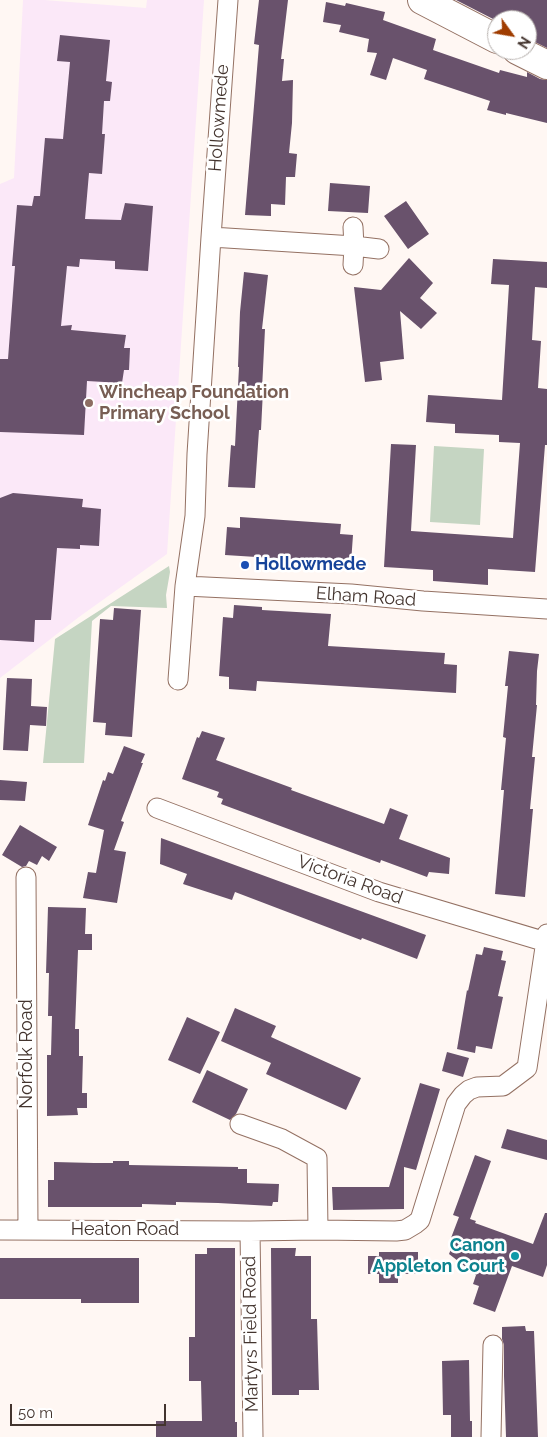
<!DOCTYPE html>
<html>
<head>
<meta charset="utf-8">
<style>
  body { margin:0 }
  #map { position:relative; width:547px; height:1437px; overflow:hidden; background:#fff7f3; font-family:Raleway,sans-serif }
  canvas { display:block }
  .north { position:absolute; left:487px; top:10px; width:50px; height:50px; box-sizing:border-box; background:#fff; border:1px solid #b4aeab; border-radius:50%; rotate:122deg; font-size:14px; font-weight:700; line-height:20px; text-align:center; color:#43342e }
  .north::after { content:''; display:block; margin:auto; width:18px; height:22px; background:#9f3c00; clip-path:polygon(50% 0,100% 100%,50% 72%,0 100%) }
  .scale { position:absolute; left:10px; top:1404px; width:156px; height:22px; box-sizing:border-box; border:2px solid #43342e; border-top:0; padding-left:6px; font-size:15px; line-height:18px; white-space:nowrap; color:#43342e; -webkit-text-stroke:4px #fff; paint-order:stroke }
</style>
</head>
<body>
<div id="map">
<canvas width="547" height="1437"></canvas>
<div class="north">N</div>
<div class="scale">50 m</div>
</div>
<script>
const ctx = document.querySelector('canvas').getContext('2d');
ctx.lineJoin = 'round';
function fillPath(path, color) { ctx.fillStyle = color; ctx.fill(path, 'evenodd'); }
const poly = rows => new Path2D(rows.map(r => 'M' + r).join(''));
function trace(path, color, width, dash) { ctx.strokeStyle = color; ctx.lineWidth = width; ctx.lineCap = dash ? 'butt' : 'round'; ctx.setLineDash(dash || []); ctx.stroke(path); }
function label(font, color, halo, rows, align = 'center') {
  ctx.font = font + ' Raleway,sans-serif'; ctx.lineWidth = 5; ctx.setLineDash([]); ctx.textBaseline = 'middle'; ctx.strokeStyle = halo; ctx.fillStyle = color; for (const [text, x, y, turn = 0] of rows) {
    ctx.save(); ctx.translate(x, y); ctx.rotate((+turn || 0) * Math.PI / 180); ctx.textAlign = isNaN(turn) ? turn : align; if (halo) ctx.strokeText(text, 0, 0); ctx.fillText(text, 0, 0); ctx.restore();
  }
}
const education = poly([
  [23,0,44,0,146,8,147,0,204,0,167,554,79,617,0,678,0,184,14,178]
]);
const green = poly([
  [434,446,484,449,480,525,430,522],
  [169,566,170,572,166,595,167,608,111,606,92,621,84,763,43,763,55,639]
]);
const building = poly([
  [259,0,288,0,281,59,284,59,282,81,293,80,292,123,289,153,297,154,295,177,286,177,285,205,271,204,271,216,245,215,259,45,254,44],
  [456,0,547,0,547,48,527,38,527,20,497,20,497,21],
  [326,2,345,6,346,3,385,12,383,20,436,39,433,50,499,73,500,70,527,77,527,72,540,79,547,80,547,123,506,113,506,115,487,110,490,101,424,79,427,70,393,58,386,80,370,75,377,53,367,52,369,39,339,32,341,25,323,22],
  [60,35,110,40,106,81,112,82,110,101,104,101,102,134,105,134,102,174,89,173,85,219,121,220,125,203,153,206,148,271,115,269,115,261,80,259,79,267,67,266,61,326,72,325,71,330,126,335,124,348,130,348,129,370,124,370,122,383,87,381,84,435,0,432,0,359,8,359,15,266,12,266,17,205,32,206,34,196,40,196,45,138,63,139,70,62,57,61],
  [330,183,370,186,368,213,328,211],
  [406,201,429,234,408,249,384,216],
  [409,258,433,283,420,298,437,313,421,329,400,311,404,359,380,362,382,380,365,382,354,287,381,290],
  [493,259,547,262,547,288,535,287,532,340,541,341,538,388,547,389,547,445,545,445,535,572,488,569,488,585,433,581,433,570,384,567,391,444,416,445,411,531,513,538,520,443,499,442,499,435,455,433,455,424,426,422,428,395,502,400,509,285,491,284],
  [244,272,268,275,262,329,265,329,262,389,263,390,261,430,259,430,255,488,228,487,231,445,235,446,239,367,238,367,240,312],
  [13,493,83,499,82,507,101,509,99,546,80,545,80,549,57,548,51,620,35,620,34,642,0,640,0,498],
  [240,517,341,524,340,534,353,535,351,563,225,555,227,527,240,528],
  [234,605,262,607,262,610,331,614,328,646,445,653,444,664,457,665,456,693,257,681,256,691,229,689,229,677,219,676,223,617,233,618],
  [114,608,141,610,132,737,105,735,106,723,93,722,100,619,113,620],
  [509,651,539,654,537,671,536,705,537,705,532,757,535,757,530,809,533,809,525,897,495,894,504,790,501,790,506,738,503,737,508,686,505,686],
  [7,678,32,679,31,706,47,707,46,726,30,725,28,751,3,750],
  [202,731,225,738,216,760,292,788,291,790,384,824,390,808,408,815,399,839,450,858,449,874,429,872,427,877,381,860,380,863,221,804,223,799,217,797,219,792,182,779,197,737,199,738],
  [124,746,145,754,141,763,143,763,121,821,124,822,114,850,126,852,117,903,83,898,88,872,96,873,104,830,88,825,103,780,105,781,108,772,113,774],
  [0,780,27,782,25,801,0,800],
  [20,825,57,847,49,861,42,856,37,865,29,861,26,866,22,867,2,855],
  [161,838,426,935,417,959,362,938,361,940,235,892,232,900,183,884,187,874,160,864],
  [48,907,86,908,85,934,92,934,92,950,78,950,75,1029,79,1029,79,1056,83,1056,82,1093,87,1093,87,1108,77,1108,78,1115,47,1116,47,1055,51,1055,52,1016,48,1016,49,973,46,973],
  [484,947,503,951,501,960,506,961,498,996,503,997,492,1049,476,1046,475,1053,457,1049,467,990,468,991,476,954,482,955],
  [235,1008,276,1026,271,1037,361,1078,346,1110,266,1074,271,1063,221,1041],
  [187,1017,220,1032,200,1074,168,1060],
  [447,1052,469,1058,463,1077,442,1071],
  [207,1070,248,1089,236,1114,230,1120,192,1102],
  [420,1083,440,1089,416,1170,404,1167,404,1209,333,1210,332,1187,389,1187],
  [507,1129,547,1140,547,1160,501,1148],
  [475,1155,491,1161,470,1219,476,1221,475,1223,533,1244,545,1213,547,1213,547,1265,543,1277,512,1266,495,1312,473,1304,479,1286,473,1284,476,1275,449,1254,455,1239,451,1238,459,1217,453,1215],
  [113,1161,129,1161,129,1165,238,1167,238,1169,247,1169,247,1183,279,1184,278,1202,273,1202,272,1206,218,1203,176,1202,176,1205,142,1204,142,1207,48,1207,48,1180,54,1180,54,1162,94,1163,113,1163],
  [207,1248,235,1248,235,1422,237,1422,237,1437,156,1437,156,1421,202,1421,201,1381,189,1381,189,1337,195,1337,195,1254,207,1254],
  [271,1248,296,1248,295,1256,311,1256,311,1319,317,1319,319,1390,299,1390,299,1395,272,1395],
  [379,1252,418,1252,418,1274,398,1274,398,1283,379,1283,379,1274,368,1274,368,1256,379,1256],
  [0,1258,139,1258,139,1303,81,1303,81,1299,0,1299],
  [525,1326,526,1331,534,1331,538,1437,506,1437,504,1376,504,1345,502,1339,502,1327],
  [469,1360,470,1421,472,1421,472,1437,451,1437,451,1415,443,1415,442,1361]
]);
const street = poly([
  [211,237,354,246,379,249],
  [353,265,354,246,353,227],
  [185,586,351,594,423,601,547,609],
  [178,680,185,586,195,516,197,454,211,237,228,0],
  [157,808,379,892,546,942],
  [26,877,28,1230],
  [240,1124,282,1139,317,1158,318,1230],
  [0,1230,250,1231,318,1230,396,1231,405,1230,415,1224,420,1220,456,1104,463,1095,469,1090,477,1087,503,1086,527,1068,547,934],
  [250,1231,253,1437],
  [491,1437,493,1345]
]);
const secondary = poly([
  [422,0,497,39],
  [517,50,547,65]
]);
const markers = [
  [89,403,5,"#8d6e63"],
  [245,565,5,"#1a4fb4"],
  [515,1256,5,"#0f9aa8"]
];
const streetNames = [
  ["Hollowmede",219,118,-86],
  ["Elham Road",366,597,4],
  ["Victoria Road",350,880,20],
  ["Norfolk Road",27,1054,-90],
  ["Heaton Road",125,1230],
  ["Martyrs Field Road",251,1334,-91]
];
const educationNames = [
  ["Wincheap Foundation",99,393],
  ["Primary School",99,414]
];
const transitNames = [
  ["Hollowmede",255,565]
];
const cultureNames = [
  ["Canon",505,1246],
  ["Appleton Court",505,1267]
];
fillPath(education, '#fbe8f8');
fillPath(green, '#c5d5c2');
fillPath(building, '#69526c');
trace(street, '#947163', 21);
trace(secondary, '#947163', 30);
trace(street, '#fff', 19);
trace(secondary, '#fff', 28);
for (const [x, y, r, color] of markers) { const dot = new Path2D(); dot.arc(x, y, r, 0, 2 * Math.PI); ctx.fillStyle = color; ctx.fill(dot); trace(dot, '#fff', 2); }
label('18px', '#43342e', '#fff', streetNames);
label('bold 18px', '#785e54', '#fff', educationNames, 'left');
label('bold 18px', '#164399', '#fff', transitNames, 'left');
label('bold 18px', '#0d838f', '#fff', cultureNames, 'right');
</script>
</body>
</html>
